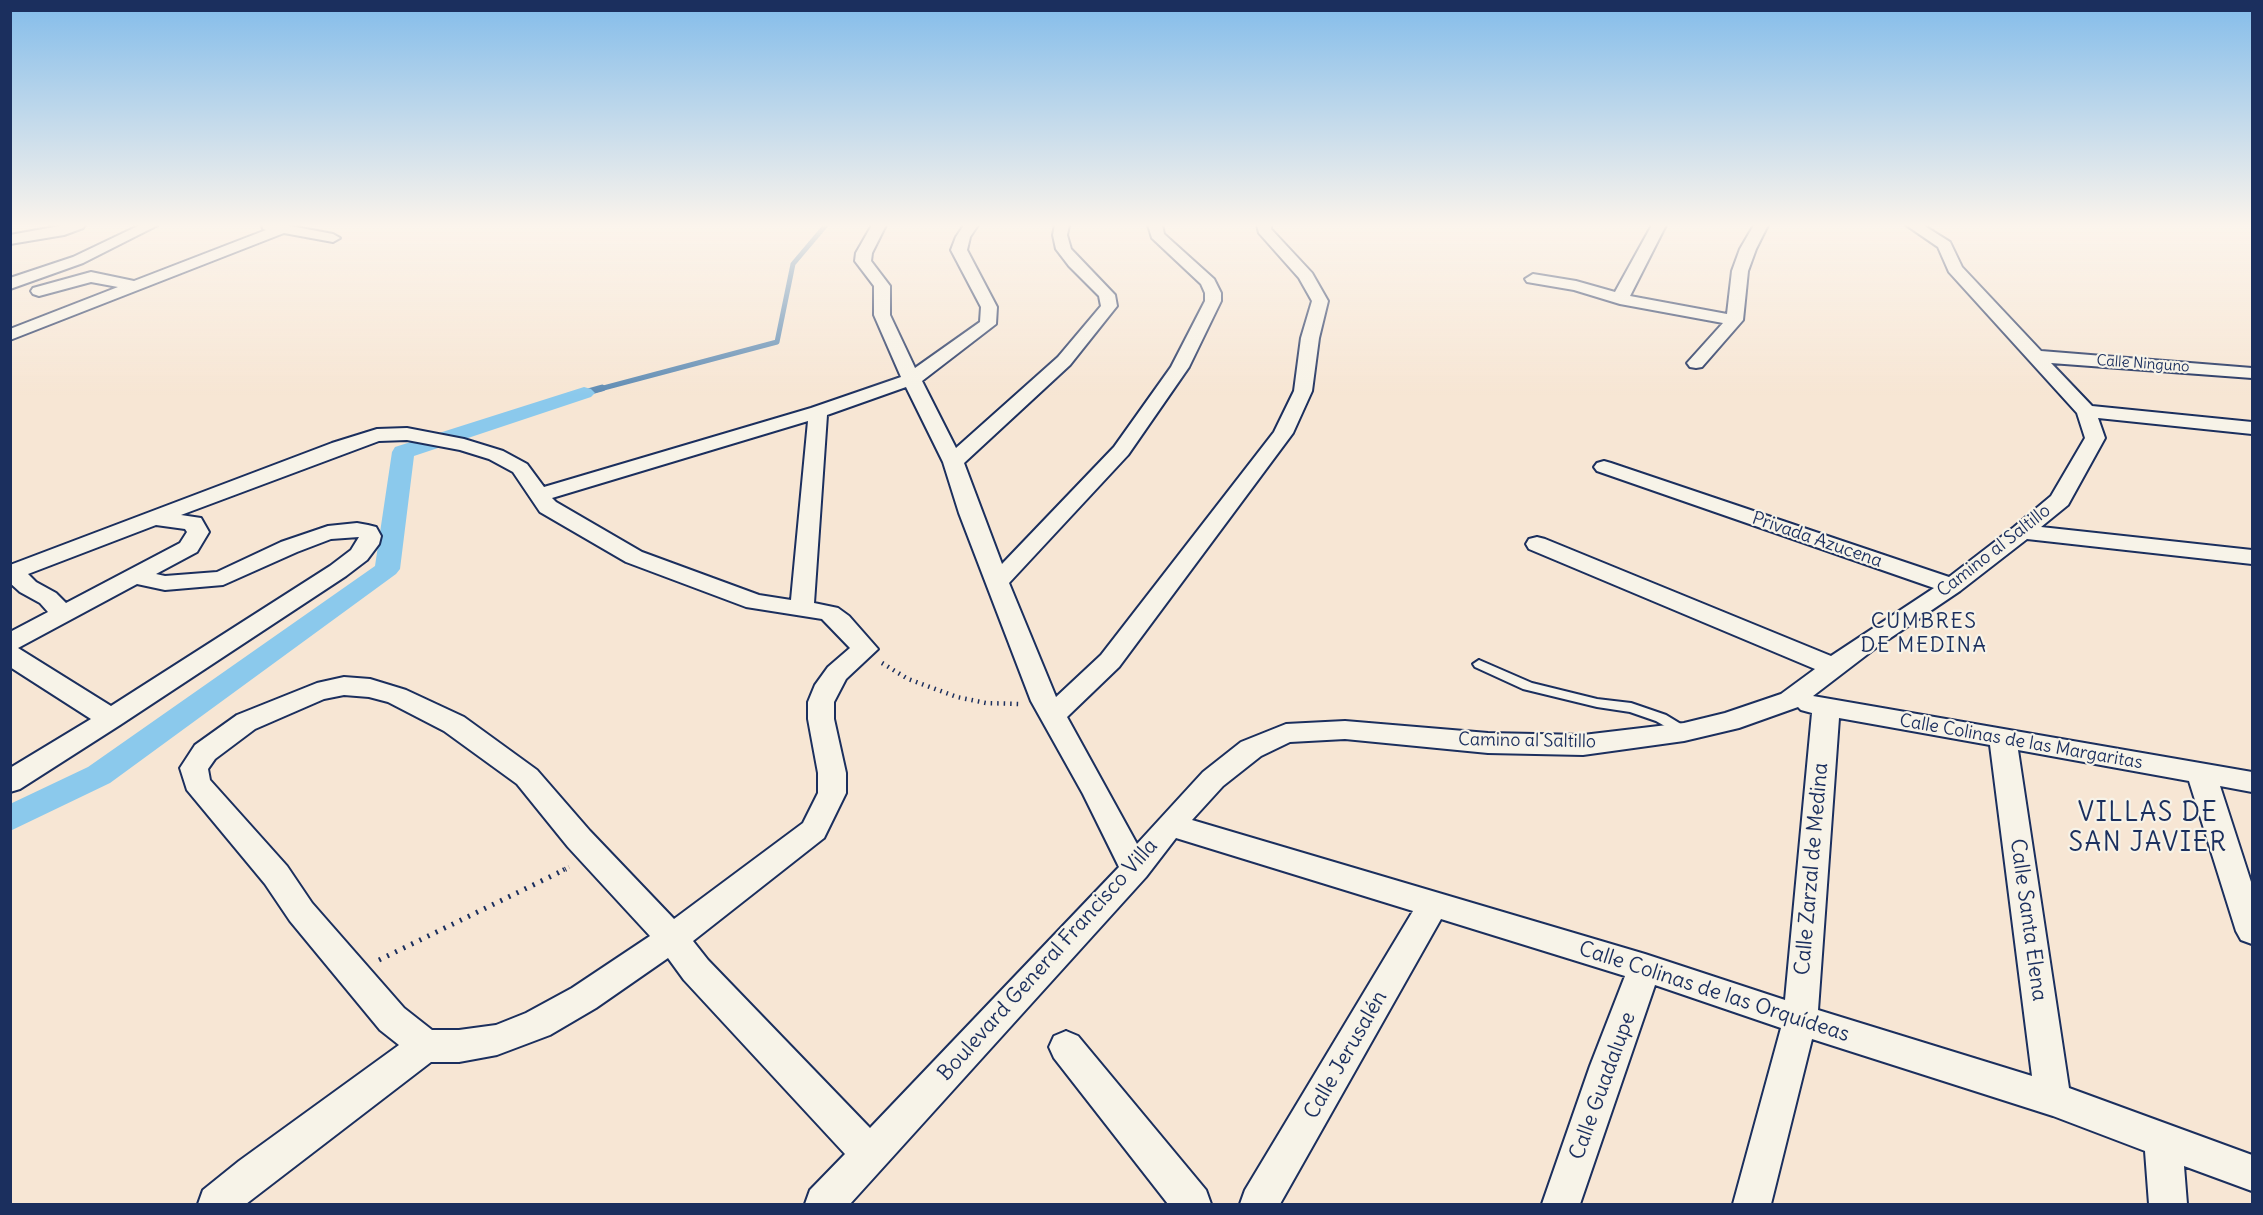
<!DOCTYPE html>
<html>
<head>
<meta charset="utf-8">
<style>
  body { margin:0 }
  #map { position:relative; width:2263px; height:1215px; overflow:hidden; background:#f7e6d4; font-family:Delius,sans-serif }
  canvas { display:block }
  .frame { position:absolute; inset:0; border:12px solid #1b2f5e; pointer-events:none }
</style>
</head>
<body>
<div id="map">
<canvas width="2263" height="1215"></canvas>
<div class="frame"></div>
</div>
<script>
const ctx = document.querySelector('canvas').getContext('2d');
ctx.lineJoin = 'round';
const poly = rows => new Path2D(rows.map(r => 'M' + r).join(''));
function trace(path, color, width, dash) { ctx.strokeStyle = color; ctx.lineWidth = width; ctx.lineCap = dash ? 'butt' : 'round'; ctx.setLineDash(dash || []); ctx.stroke(path); }
function fillPath(path, color) { ctx.fillStyle = color; ctx.fill(path, 'evenodd'); }
function label(font, color, halo, rows, align = 'center') {
  ctx.font = font + ' Delius,sans-serif'; ctx.lineWidth = 4.5; ctx.setLineDash([]); ctx.textBaseline = 'middle'; ctx.strokeStyle = halo; ctx.fillStyle = color; for (const [text, x, y, turn = 0] of rows) {
    ctx.save(); ctx.translate(x, y); ctx.rotate((+turn || 0) * Math.PI / 180); ctx.textAlign = isNaN(turn) ? turn : align; if (halo) ctx.strokeText(text, 0, 0); ctx.fillText(text, 0, 0); ctx.restore();
  }
}
const streamFar1 = poly([
  [596,390,777,342,793,264,826,225]
]);
const stream = poly([
  [584,393,602,388]
]);
const canal = poly([
  [584,387,591,389,595,393,591,397,414,456,400,569,396,574,110,783,10,831,10,804,88,767,375,566,392,452,395,447,584,387]
]);
const pathFar1 = poly([
  [882,663,908,679,957,697,986,703,1019,704],
  [563,870,569,867]
]);
const path = poly([
  [379,960,566,869]
]);
const service = poly([
  [1479,660,1532,683,1597,699,1631,703,1666,715,1689,729,1691,732,1689,735,1684,737,1656,721,1630,712,1597,707,1523,689,1475,667,1473,664,1479,660]
]);
const minor = poly([
  [65,225,85,225,83,228,64,235,10,244,10,235,65,225],
  [140,225,158,225,83,263,10,289,10,278,73,257,140,225],
  [262,225,285,225,333,234,340,238,333,242,284,233,10,340,10,329,118,287,91,282,39,296,33,294,31,291,33,288,91,272,134,281,266,230,263,229,262,225],
  [872,225,886,225,872,253,871,261,890,286,890,315,915,368,980,322,981,307,951,250,956,237,964,225,978,225,970,237,967,250,997,307,996,324,922,381,956,448,1058,357,1101,306,1099,296,1069,266,1056,249,1053,235,1055,225,1069,225,1067,235,1071,249,1115,295,1117,306,1070,365,964,463,1002,564,1114,447,1171,367,1205,301,1205,293,1201,284,1152,238,1148,225,1162,225,1164,234,1214,279,1221,293,1221,301,1189,367,1128,455,1009,583,1056,697,1101,655,1274,432,1294,391,1301,338,1312,301,1299,278,1259,233,1257,225,1271,225,1271,229,1312,273,1328,301,1319,338,1312,391,1293,433,1119,667,1067,717,1137,844,1203,772,1241,742,1286,724,1345,721,1488,733,1583,735,1684,723,1725,713,1781,694,1815,669,1529,549,1526,544,1529,539,1537,537,1545,539,1831,656,1934,588,1597,471,1594,467,1597,463,1604,461,1611,463,1949,577,2014,527,2051,496,2085,438,2077,413,1949,272,1938,247,1906,225,1923,225,1950,242,1962,267,2041,351,2252,368,2252,378,2051,363,2092,406,2252,422,2252,434,2098,418,2105,438,2068,505,2041,527,2252,550,2252,564,2027,539,1960,591,1877,647,1813,696,2252,772,2252,792,2220,786,2252,885,2252,944,2241,940,2236,931,2189,781,2018,750,2069,1088,2252,1155,2252,1191,2184,1166,2187,1204,2149,1204,2145,1151,2053,1116,1812,1039,1771,1204,1733,1204,1781,1028,1655,985,1580,1204,1542,1204,1590,1066,1625,976,1441,919,1280,1204,1240,1204,1245,1190,1413,911,1176,838,1146,877,850,1204,805,1204,810,1190,845,1154,684,980,668,958,596,1008,550,1035,497,1055,459,1062,431,1062,246,1204,198,1204,203,1190,239,1161,399,1045,380,1030,290,921,265,884,187,790,180,768,195,745,237,715,317,683,344,677,370,679,406,690,464,717,537,770,590,831,674,919,803,823,818,793,818,773,808,719,808,702,815,685,828,667,850,648,822,619,746,607,626,562,540,512,513,472,489,459,460,450,407,440,379,441,181,515,201,518,209,532,197,552,156,574,165,576,217,572,281,542,328,526,357,523,368,525,376,527,381,536,379,544,367,560,346,576,120,725,20,789,10,792,10,768,91,719,10,667,10,632,48,612,40,603,20,592,10,583,10,565,332,443,377,429,407,428,464,439,503,451,527,464,544,487,811,408,901,377,874,315,874,286,855,261,856,253,872,225],
  [906,387,943,462,959,513,1031,701,1083,794,1119,867,870,1128,708,960,693,941,824,838,846,793,846,773,834,719,834,702,846,679,878,649,849,616,838,608,814,603,827,415,906,387],
  [808,421,791,600,759,595,642,552,556,502,552,498,808,421],
  [156,525,185,529,187,532,180,543,66,603,56,593,36,582,28,574,156,525],
  [359,537,351,550,330,566,111,706,18,648,137,584,165,590,223,585,297,552,331,539,359,537],
  [344,695,369,697,388,702,444,731,517,784,568,847,650,936,572,988,526,1013,496,1025,459,1030,432,1030,404,1008,312,903,287,866,210,780,208,769,215,759,255,729,324,699,344,695],
  [1798,707,1801,710,1812,713,1785,1000,1645,954,1192,820,1223,786,1261,756,1290,742,1345,739,1488,753,1583,755,1684,741,1739,728,1798,707],
  [1839,718,1990,745,2032,1076,1818,1010,1839,718],
  [1652,225,1666,225,1630,296,1727,314,1732,271,1740,249,1754,225,1768,225,1756,249,1748,271,1743,320,1702,367,1696,368,1690,367,1687,363,1723,323,1620,304,1574,290,1527,282,1525,279,1533,274,1576,281,1615,292,1652,225],
  [1066,1031,1078,1036,1206,1190,1211,1204,1168,1204,1054,1058,1049,1047,1054,1036,1066,1031]
]);
const farStreetnames = [
  ["Calle Ninguno",2143,364,4]
];
const streetNames = [
  ["Privada Azucena",1817,540,19],
  ["Camino al Saltillo",1994,551,-38],
  ["Camino al Saltillo",1527,741,1],
  ["Calle Colinas de las Margaritas",2021,742,10]
];
const quarterNames = [
  ["CUMBRES",1924,622],
  ["DE MEDINA",1924,646]
];
const nearStreetnames = [
  ["Calle Zarzal de Medina",1812,869,-85],
  ["Calle Santa Elena",2028,920,82],
  ["Boulevard General Francisco Villa",1048,960,-48],
  ["Calle Colinas de las Orquídeas",1714,992,18],
  ["Calle Jerusalén",1346,1055,-60],
  ["Calle Guadalupe",1603,1086,-70]
];
const nearQuarternames = [
  ["VILLAS DE",2148,814],
  ["SAN JAVIER",2148,844]
];
trace(streamFar1, '#5e8bb3', 5);
trace(stream, '#5e8bb3', 7);
fillPath(canal, '#8bc9ec');
trace(service, '#1b2f5e', 4);
trace(minor, '#1b2f5e', 4);
trace(pathFar1, '#1b2f5e', 4.5, [1.5, 5]);
trace(path, '#1b2f5e', 5, [2, 7]);
fillPath(service, '#f7f3e8');
fillPath(minor, '#f7f3e8');
const sky = ctx.createLinearGradient(0, 0, 0, 395);
sky.addColorStop(0, '#83bcea');
sky.addColorStop(0.57, '#fbf4ec');
sky.addColorStop(1, '#fbf4ec00');
ctx.fillStyle = sky;
ctx.fillRect(0, 0, 2263, 395);
label('15px', '#1b2f5e', '#f7f3e8', farStreetnames);
label('18px', '#1b2f5e', '#f7f3e8', streetNames);
ctx.letterSpacing = '1.5px';
label('21px', '#1b2f5e', '#f7f3e8', quarterNames);
ctx.letterSpacing = '0px';
label('21px', '#1b2f5e', '#f7f3e8', nearStreetnames);
ctx.letterSpacing = '1.5px';
label('26px', '#1b2f5e', '#f7f3e8', nearQuarternames);
ctx.letterSpacing = '0px';
</script>
</body>
</html>
